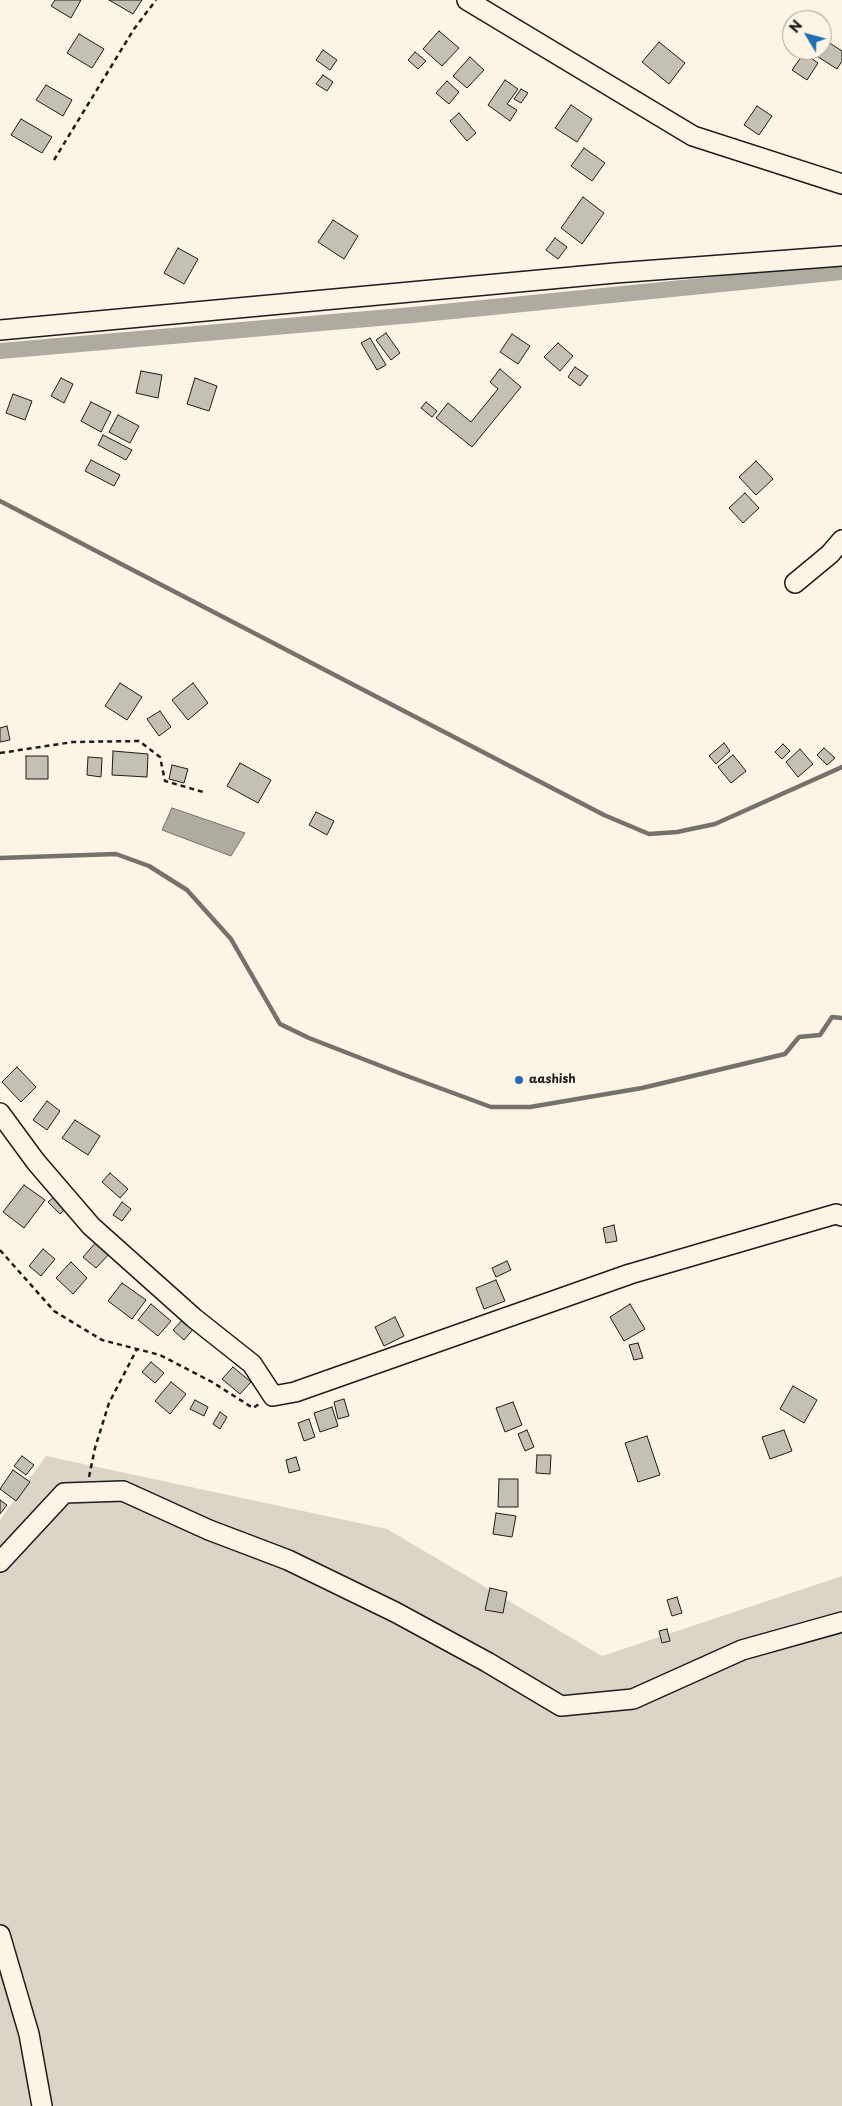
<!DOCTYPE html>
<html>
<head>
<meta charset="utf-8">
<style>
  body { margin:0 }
  #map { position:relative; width:842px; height:2106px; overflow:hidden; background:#fcf5e5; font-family:"Playpen Sans",sans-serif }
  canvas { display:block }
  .north { position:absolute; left:782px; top:10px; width:50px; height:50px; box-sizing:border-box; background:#fcf5e5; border:1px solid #a29e95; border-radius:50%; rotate:307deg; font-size:14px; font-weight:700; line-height:20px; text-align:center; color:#1c1c1c }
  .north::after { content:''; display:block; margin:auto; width:18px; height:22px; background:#1f6fb2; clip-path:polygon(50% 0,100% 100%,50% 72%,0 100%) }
</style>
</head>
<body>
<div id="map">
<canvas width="842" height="2106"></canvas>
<div class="north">N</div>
</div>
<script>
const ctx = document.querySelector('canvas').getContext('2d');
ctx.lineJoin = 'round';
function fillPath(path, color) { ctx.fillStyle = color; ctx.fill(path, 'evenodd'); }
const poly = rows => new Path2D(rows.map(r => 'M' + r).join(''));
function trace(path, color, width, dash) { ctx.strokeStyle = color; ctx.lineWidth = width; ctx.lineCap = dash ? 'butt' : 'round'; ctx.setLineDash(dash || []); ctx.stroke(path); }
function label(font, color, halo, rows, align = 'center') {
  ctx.font = font + ' "Playpen Sans",sans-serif'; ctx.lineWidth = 5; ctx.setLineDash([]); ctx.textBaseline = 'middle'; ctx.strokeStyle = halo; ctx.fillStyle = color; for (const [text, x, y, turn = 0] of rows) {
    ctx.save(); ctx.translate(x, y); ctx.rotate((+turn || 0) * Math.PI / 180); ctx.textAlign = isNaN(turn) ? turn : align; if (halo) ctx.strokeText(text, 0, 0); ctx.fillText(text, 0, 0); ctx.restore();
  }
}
const green = poly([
  [46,1456,387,1529,602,1656,842,1576,842,2106,0,2106,0,1520]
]);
const water = poly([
  [172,808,245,833,231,856,162,830,172,808]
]);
const stream = poly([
  [0,501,604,815,649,834,677,832,715,824,842,767],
  [0,858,116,854,149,866,187,890,231,939,280,1024,309,1038,399,1073,491,1107,530,1107,642,1088,785,1054,799,1037,820,1035,832,1017,842,1018]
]);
const canal = poly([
  [0,351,413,315,842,272]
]);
const building = poly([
  [55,0,81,0,71,18,51,6,55,0],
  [109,0,142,0,133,14,109,0],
  [439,31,459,48,442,66,423,49,439,31],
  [79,34,104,49,92,68,67,53,79,34],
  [822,38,842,51,842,61,837,69,812,53,814,50,822,50,822,38],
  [659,42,685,63,669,84,642,62,659,42],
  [323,50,337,60,330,70,316,60,323,50],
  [415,52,426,61,418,69,408,60,415,52],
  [804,53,818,63,807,80,792,70,804,53],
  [470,57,484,70,467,88,453,76,470,57],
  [323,75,333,82,327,91,316,84,323,75],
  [505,80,518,89,507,104,517,110,510,121,488,105,505,80],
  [447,81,459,92,449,104,436,93,447,81],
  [46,85,72,100,63,116,36,100,46,85],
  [521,89,528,93,521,103,514,99,521,89],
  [571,105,592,119,577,142,555,128,571,105],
  [757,106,772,116,759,135,744,125,757,106],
  [459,113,476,133,467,141,450,121,459,113],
  [21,119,52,137,42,153,11,135,21,119],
  [584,148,605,163,592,181,571,166,584,148],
  [583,197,604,213,582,244,561,228,583,197],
  [333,220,358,236,344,259,318,242,333,220],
  [555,238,567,247,558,259,546,250,555,238],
  [178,248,198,259,184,284,164,273,178,248],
  [386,333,400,353,391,360,376,340,386,333],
  [512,334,530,346,518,364,500,352,512,334],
  [370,338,386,365,377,370,361,343,370,338],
  [558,343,573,356,560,371,544,357,558,343],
  [575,367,588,376,580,386,568,377,575,367],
  [500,369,521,387,472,447,436,418,448,403,471,422,498,389,490,382,500,369],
  [141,371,162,375,158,398,136,393,141,371],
  [61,378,73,384,64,403,51,396,61,378],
  [195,378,217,386,209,411,187,404,195,378],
  [13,394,32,401,25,420,6,413,13,394],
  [91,402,111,412,101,432,81,421,91,402],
  [426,402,437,411,432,417,421,408,426,402],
  [118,415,139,426,130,443,109,432,118,415],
  [103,435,132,450,126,460,98,445,103,435],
  [91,460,120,475,114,486,85,471,91,460],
  [756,461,773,479,756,495,739,477,756,461],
  [745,493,759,508,743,523,729,508,745,493],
  [120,683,142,697,127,720,105,706,120,683],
  [193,683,208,703,188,720,172,700,193,683],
  [160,711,171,727,159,736,147,719,160,711],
  [7,726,10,740,0,742,0,728,7,726],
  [724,743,730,751,716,764,709,756,724,743],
  [783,744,790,751,782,759,775,752,783,744],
  [824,748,835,758,827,765,817,755,824,748],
  [800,749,813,764,798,777,786,762,800,749],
  [113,751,148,754,147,777,112,775,113,751],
  [733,755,746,771,731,783,718,767,733,755],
  [26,756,48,756,48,779,26,779,26,756],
  [88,757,102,758,101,777,87,775,88,757],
  [240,763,271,780,258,803,227,786,240,763],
  [172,765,188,769,184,783,169,779,172,765],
  [316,812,334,821,327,835,309,825,316,812],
  [17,1067,36,1087,21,1102,2,1082,17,1067],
  [516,1077,522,1077,521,1084,515,1083,516,1077],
  [47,1101,60,1111,47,1130,33,1120,47,1101],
  [75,1120,100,1136,88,1155,62,1138,75,1120],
  [110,1173,128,1189,120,1198,102,1182,110,1173],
  [24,1185,45,1200,24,1228,3,1212,24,1185],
  [60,1192,71,1204,60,1214,48,1202,60,1192],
  [122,1202,131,1209,122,1221,113,1215,122,1202],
  [614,1225,617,1241,606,1243,603,1228,614,1225],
  [98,1240,111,1252,96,1268,83,1257,98,1240],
  [43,1249,55,1259,41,1276,29,1266,43,1249],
  [507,1261,511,1270,496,1277,492,1268,507,1261],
  [71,1262,87,1278,73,1294,56,1278,71,1262],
  [496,1280,505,1301,484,1309,476,1288,496,1280],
  [122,1283,146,1300,132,1319,108,1301,122,1283],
  [151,1304,171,1321,158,1336,138,1320,151,1304],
  [630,1304,645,1329,624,1341,610,1317,630,1304],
  [395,1317,404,1336,384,1346,375,1327,395,1317],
  [184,1318,195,1327,184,1340,173,1330,184,1318],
  [638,1343,643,1358,634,1360,629,1345,638,1343],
  [151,1362,164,1373,155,1383,142,1372,151,1362],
  [233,1367,251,1382,240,1394,222,1379,233,1367],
  [171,1382,186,1394,170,1414,155,1401,171,1382],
  [793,1386,817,1400,804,1423,780,1409,793,1386],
  [344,1399,349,1416,338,1419,334,1402,344,1399],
  [195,1400,208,1407,204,1416,190,1409,195,1400],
  [513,1402,522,1425,505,1432,496,1408,513,1402],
  [332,1407,338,1426,320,1432,314,1413,332,1407],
  [220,1412,227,1417,220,1429,213,1424,220,1412],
  [309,1419,315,1437,304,1441,298,1423,309,1419],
  [527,1430,534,1447,525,1451,518,1434,527,1430],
  [784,1430,792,1451,770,1459,762,1437,784,1430],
  [647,1436,660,1475,638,1482,625,1443,647,1436],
  [537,1455,551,1455,550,1474,536,1473,537,1455],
  [22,1456,34,1465,26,1475,14,1466,22,1456],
  [296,1457,300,1470,289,1473,286,1460,296,1457],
  [13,1470,30,1482,16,1501,0,1489,13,1470],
  [499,1479,518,1479,518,1507,498,1507,499,1479],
  [0,1500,7,1505,0,1514,0,1500],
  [496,1513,516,1516,512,1537,493,1534,496,1513],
  [490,1588,507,1592,503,1613,485,1610,490,1588],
  [677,1597,682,1613,672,1616,667,1600,677,1597],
  [667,1629,670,1641,662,1643,659,1631,667,1629]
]);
const path = poly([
  [54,160,134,29,156,0],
  [0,753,73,742,139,741,160,757,165,781,203,792],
  [0,1250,54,1311,102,1340,160,1355,212,1382,253,1408,259,1404],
  [89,1477,95,1448,109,1403,137,1349]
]);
const minor = poly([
  [467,0,693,136,842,184],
  [0,330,615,273,842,256],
  [795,583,830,554,842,540],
  [0,1113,36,1162,91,1226,194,1318,252,1364,273,1396,295,1392,630,1274,836,1214,842,1216],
  [0,1562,64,1493,123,1491,209,1530,288,1560,395,1612,487,1662,561,1706,633,1699,742,1650,842,1622],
  [0,1935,29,2034,42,2106]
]);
const markers = [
  [519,1080,5,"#1f6fb2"]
];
const poiNames = [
  ["aashish",529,1080]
];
fillPath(green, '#dbd5c8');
fillPath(water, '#b0aba1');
trace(water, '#75726c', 1);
trace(stream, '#75726c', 4.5);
trace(canal, '#b0aba1', 16);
fillPath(building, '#c4c0b3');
trace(building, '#1c1c1c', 1);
trace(minor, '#1c1c1c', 22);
trace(path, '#1c1c1c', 2.5, [5, 4]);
trace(minor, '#fcf5e5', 19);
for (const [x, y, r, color] of markers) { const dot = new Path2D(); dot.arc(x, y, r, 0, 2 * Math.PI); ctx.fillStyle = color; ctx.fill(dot); trace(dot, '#fcf5e5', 2); }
label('bold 12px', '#1c1c1c', '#fcf5e5', poiNames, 'left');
</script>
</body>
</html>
